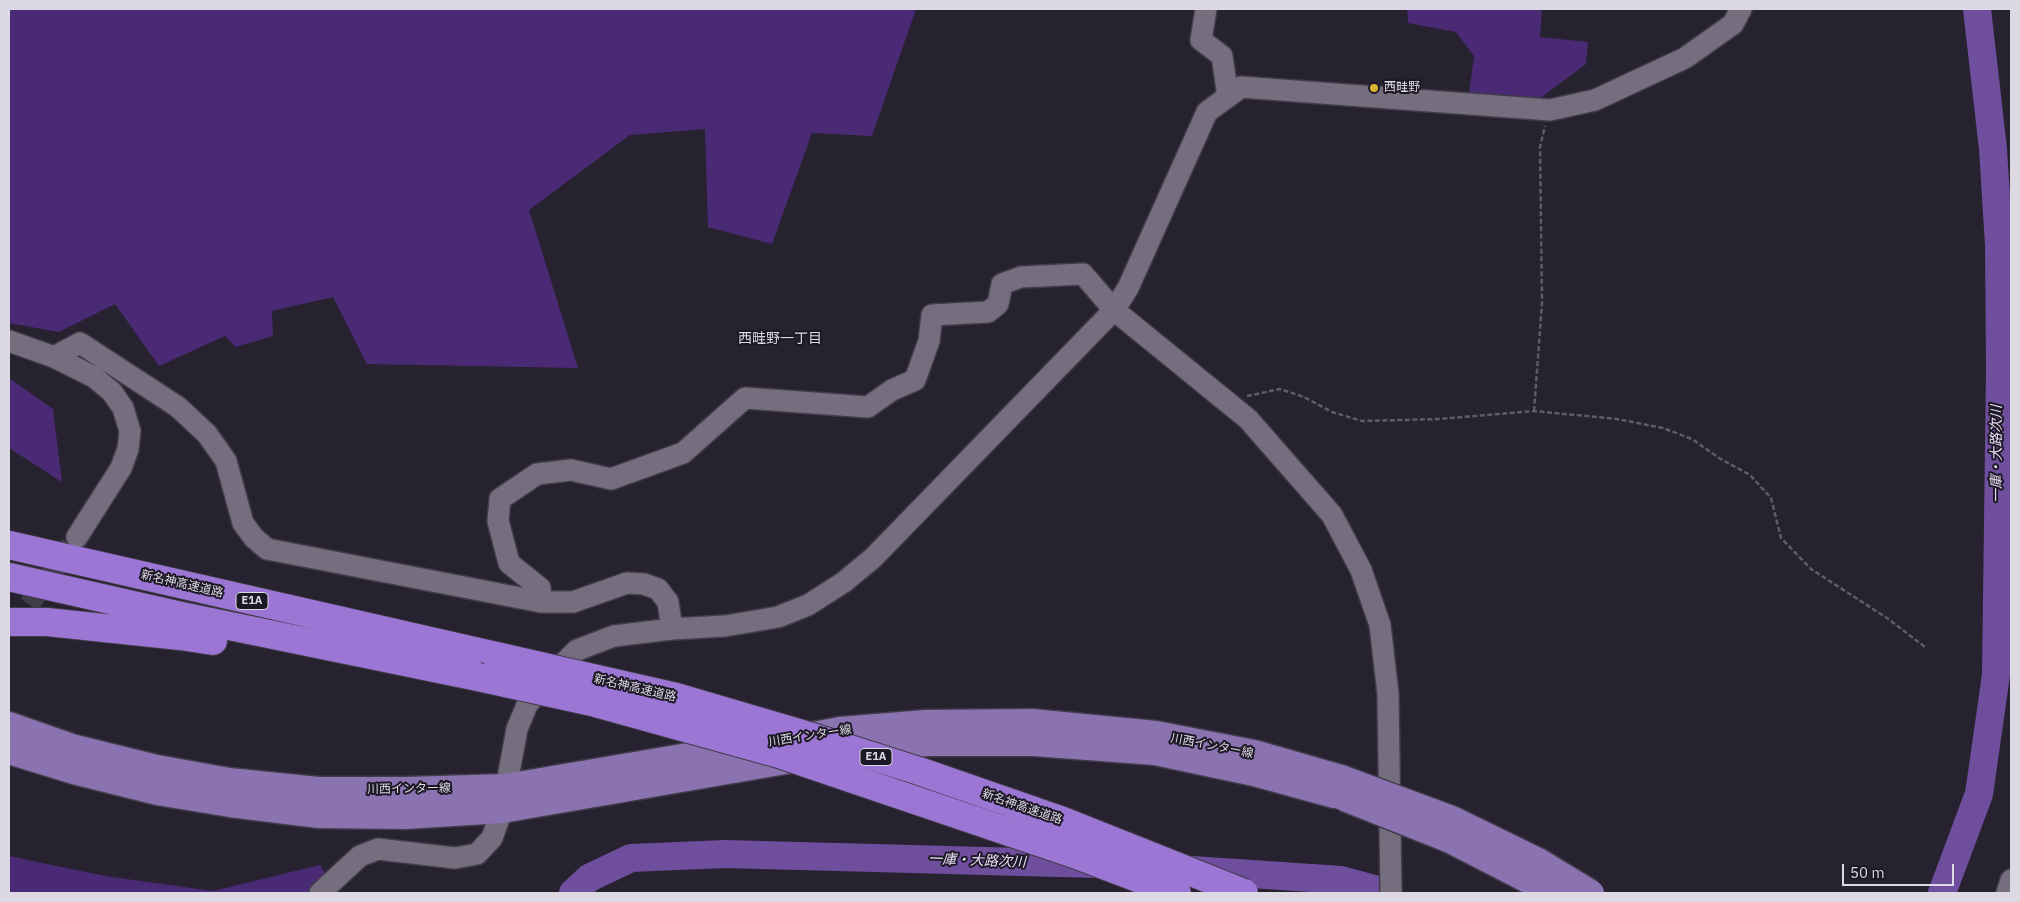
<!DOCTYPE html>
<html>
<head>
<meta charset="utf-8">
<style>
  body { margin:0 }
  #map { position:relative; width:2020px; height:902px; overflow:hidden; background:#272230; font-family:"IBM Plex Sans",sans-serif }
  canvas { display:block }
  .frame { position:absolute; inset:0; border:10px solid #dcd9e3; pointer-events:none }
  .scale { position:absolute; left:1842px; top:864px; width:112px; height:22px; box-sizing:border-box; border:2px solid #dcd9e3; border-top:0; padding-left:6px; font-size:15px; line-height:18px; white-space:nowrap; color:#dcd9e3; -webkit-text-stroke:4px #1d1826; paint-order:stroke }
</style>
</head>
<body>
<div id="map">
<canvas width="2020" height="902"></canvas>
<div class="frame"></div>
<div class="scale">50 m</div>
</div>
<script>
const ctx = document.querySelector('canvas').getContext('2d');
ctx.lineJoin = 'round';
function fillPath(path, color) { ctx.fillStyle = color; ctx.fill(path, 'evenodd'); }
const poly = rows => new Path2D(rows.map(r => 'M' + r).join(''));
function trace(path, color, width, dash) { ctx.strokeStyle = color; ctx.lineWidth = width; ctx.lineCap = dash ? 'butt' : 'round'; ctx.setLineDash(dash || []); ctx.stroke(path); }
function label(font, color, halo, rows, align = 'center') {
  ctx.font = font + ' "IBM Plex Sans","Noto Sans JP",sans-serif'; ctx.lineWidth = 4; ctx.setLineDash([]); ctx.textBaseline = 'middle'; ctx.strokeStyle = halo; ctx.fillStyle = color; for (const [text, x, y, turn = 0] of rows) {
    ctx.save(); ctx.translate(x, y); ctx.rotate((+turn || 0) * Math.PI / 180); ctx.textAlign = isNaN(turn) ? turn : align; if (halo) ctx.strokeText(text, 0, 0); ctx.fillText(text, 0, 0); ctx.restore();
  }
}
const green = poly([
  [9,9,916,9,872,136,812,133,772,244,708,227,705,129,630,135,529,210,578,368,367,364,333,297,272,311,273,336,236,347,225,336,159,366,115,304,59,332,9,323],
  [1407,9,1542,9,1540,37,1588,42,1586,64,1539,99,1469,94,1474,56,1456,32,1408,23],
  [9,378,53,409,62,482,9,448],
  [9,856,105,876,213,891,320,865,338,893,9,893]
]);
const stream = poly([
  [2000,369,2011,357]
]);
const river = poly([
  [1192,870,1341,880,1389,893],
  [573,893,589,878,631,858,725,854,1097,864],
  [1942,893,1979,794,1996,675,2000,369,1999,245,1993,149,1977,9]
]);
const minorTunnel = poly([
  [11,631,71,545]
]);
const path = poly([
  [1247,396,1280,389,1304,397,1332,412,1362,421,1439,419,1534,411,1617,419,1663,428,1692,439,1719,458,1750,475,1771,498,1781,538,1811,569,1887,618,1925,647],
  [1534,411,1542,303,1540,147,1545,126]
]);
const minor = poly([
  [1206,9,1201,40,1222,56,1228,97],
  [9,341,54,357,94,377,112,392,123,408,130,431,128,449,121,468,77,537],
  [54,357,80,343,178,407,207,434,226,461,243,523,254,538,267,549,541,602,573,602,627,583,644,584,658,589,668,602,672,629],
  [541,602,540,588,509,563,498,521,500,499,537,474,571,470,611,479,683,453,745,398,868,407,892,390,915,380,929,341,932,315,988,312,998,304,1002,284,1021,277,1083,274,1114,310,1248,419,1332,515,1361,570,1380,625,1388,694,1391,893],
  [320,893,360,856,378,849,455,858,477,854,492,838,502,810,517,729,527,705,548,679,577,650,614,636,672,629,725,626,778,617,808,605,844,582,873,558,1114,310,1128,288,1207,112,1241,87,1550,110,1595,100,1685,58,1733,24,1741,9],
  [2007,893,2011,880]
]);
const major = poly([
  [9,725,72,747,157,768,229,781,318,790,405,790,506,787,752,745],
  [802,737,840,730,926,723,1032,722,1156,734,1254,753,1341,778],
  [9,751,77,772,157,792,230,804,319,815,405,816,502,810,797,759],
  [853,751,927,743,1034,743,1155,752,1254,773,1334,795]
]);
const highway = poly([
  [9,545,496,656],
  [9,577,181,616,478,677],
  [9,622,47,622,180,636,213,641]
]);
const majorBridge = poly([
  [1341,778,1452,819,1540,862,1591,893],
  [1344,798,1450,840,1553,893]
]);
const highwayBridge = poly([
  [496,656,676,697,819,739,919,771,1063,821,1244,893],
  [478,677,592,702,779,754,1074,854,1177,893]
]);
const markers = [
  [1374,88,5,"#dab333"]
];
const shields = [
  [252,601,32],
  [876,757,32]
];
const shieldNames = [
  ["E1A",252,601],
  ["E1A",876,757]
];
const poiNames = [
  ["西畦野",1384,88]
];
const streetNames = [
  ["新名神高速道路",182,584,13],
  ["新名神高速道路",635,688,13],
  ["川西インター線",810,736,-9],
  ["川西インター線",1212,746,11],
  ["川西インター線",409,789,-1],
  ["新名神高速道路",1022,807,19]
];
const neighbourhoodNames = [
  ["西畦野一丁目",780,339]
];
const waterNames = [
  ["一庫・大路次川",1997,454,-90],
  ["一庫・大路次川",977,861,2]
];
fillPath(green, '#4b2a75');
trace(stream, '#6e4e9d', 4.5);
trace(river, '#6e4e9d', 28);
trace(minorTunnel, '#423d4b', 21, [21, 11]);
trace(minor, '#413c49', 24);
trace(major, '#413c49', 29);
trace(highway, '#413c49', 30);
trace(path, '#605b68', 2.5, [5, 2.5]);
trace(minor, '#746e7f', 21);
trace(major, '#8b73b2', 26);
trace(highway, '#9b76d4', 28);
trace(majorBridge, '#413c49', 29, []);
trace(highwayBridge, '#413c49', 30, []);
trace(majorBridge, '#8b73b2', 26);
trace(highwayBridge, '#9b76d4', 28);
for (const [x, y, r, color] of markers) { const dot = new Path2D(); dot.arc(x, y, r, 0, 2 * Math.PI); ctx.fillStyle = color; ctx.fill(dot); trace(dot, '#1d1826', 2); }
for (const [x, y, w] of shields) { const box = new Path2D(); box.roundRect(x - w / 2, y - 8.5, w, 17, 4); ctx.fillStyle = '#1d1826'; ctx.fill(box); trace(box, '#dcd9e3', 1); }
label('bold 11px', '#dcd9e3', null, shieldNames);
label('12px', '#dcd9e3', '#1d1826', poiNames, 'left');
label('12px', '#dcd9e3', '#1d1826', streetNames);
label('14px', '#dcd9e3', '#1d1826', neighbourhoodNames);
label('italic 14px', '#e7e0f6', '#1d1826', waterNames);
</script>
</body>
</html>
